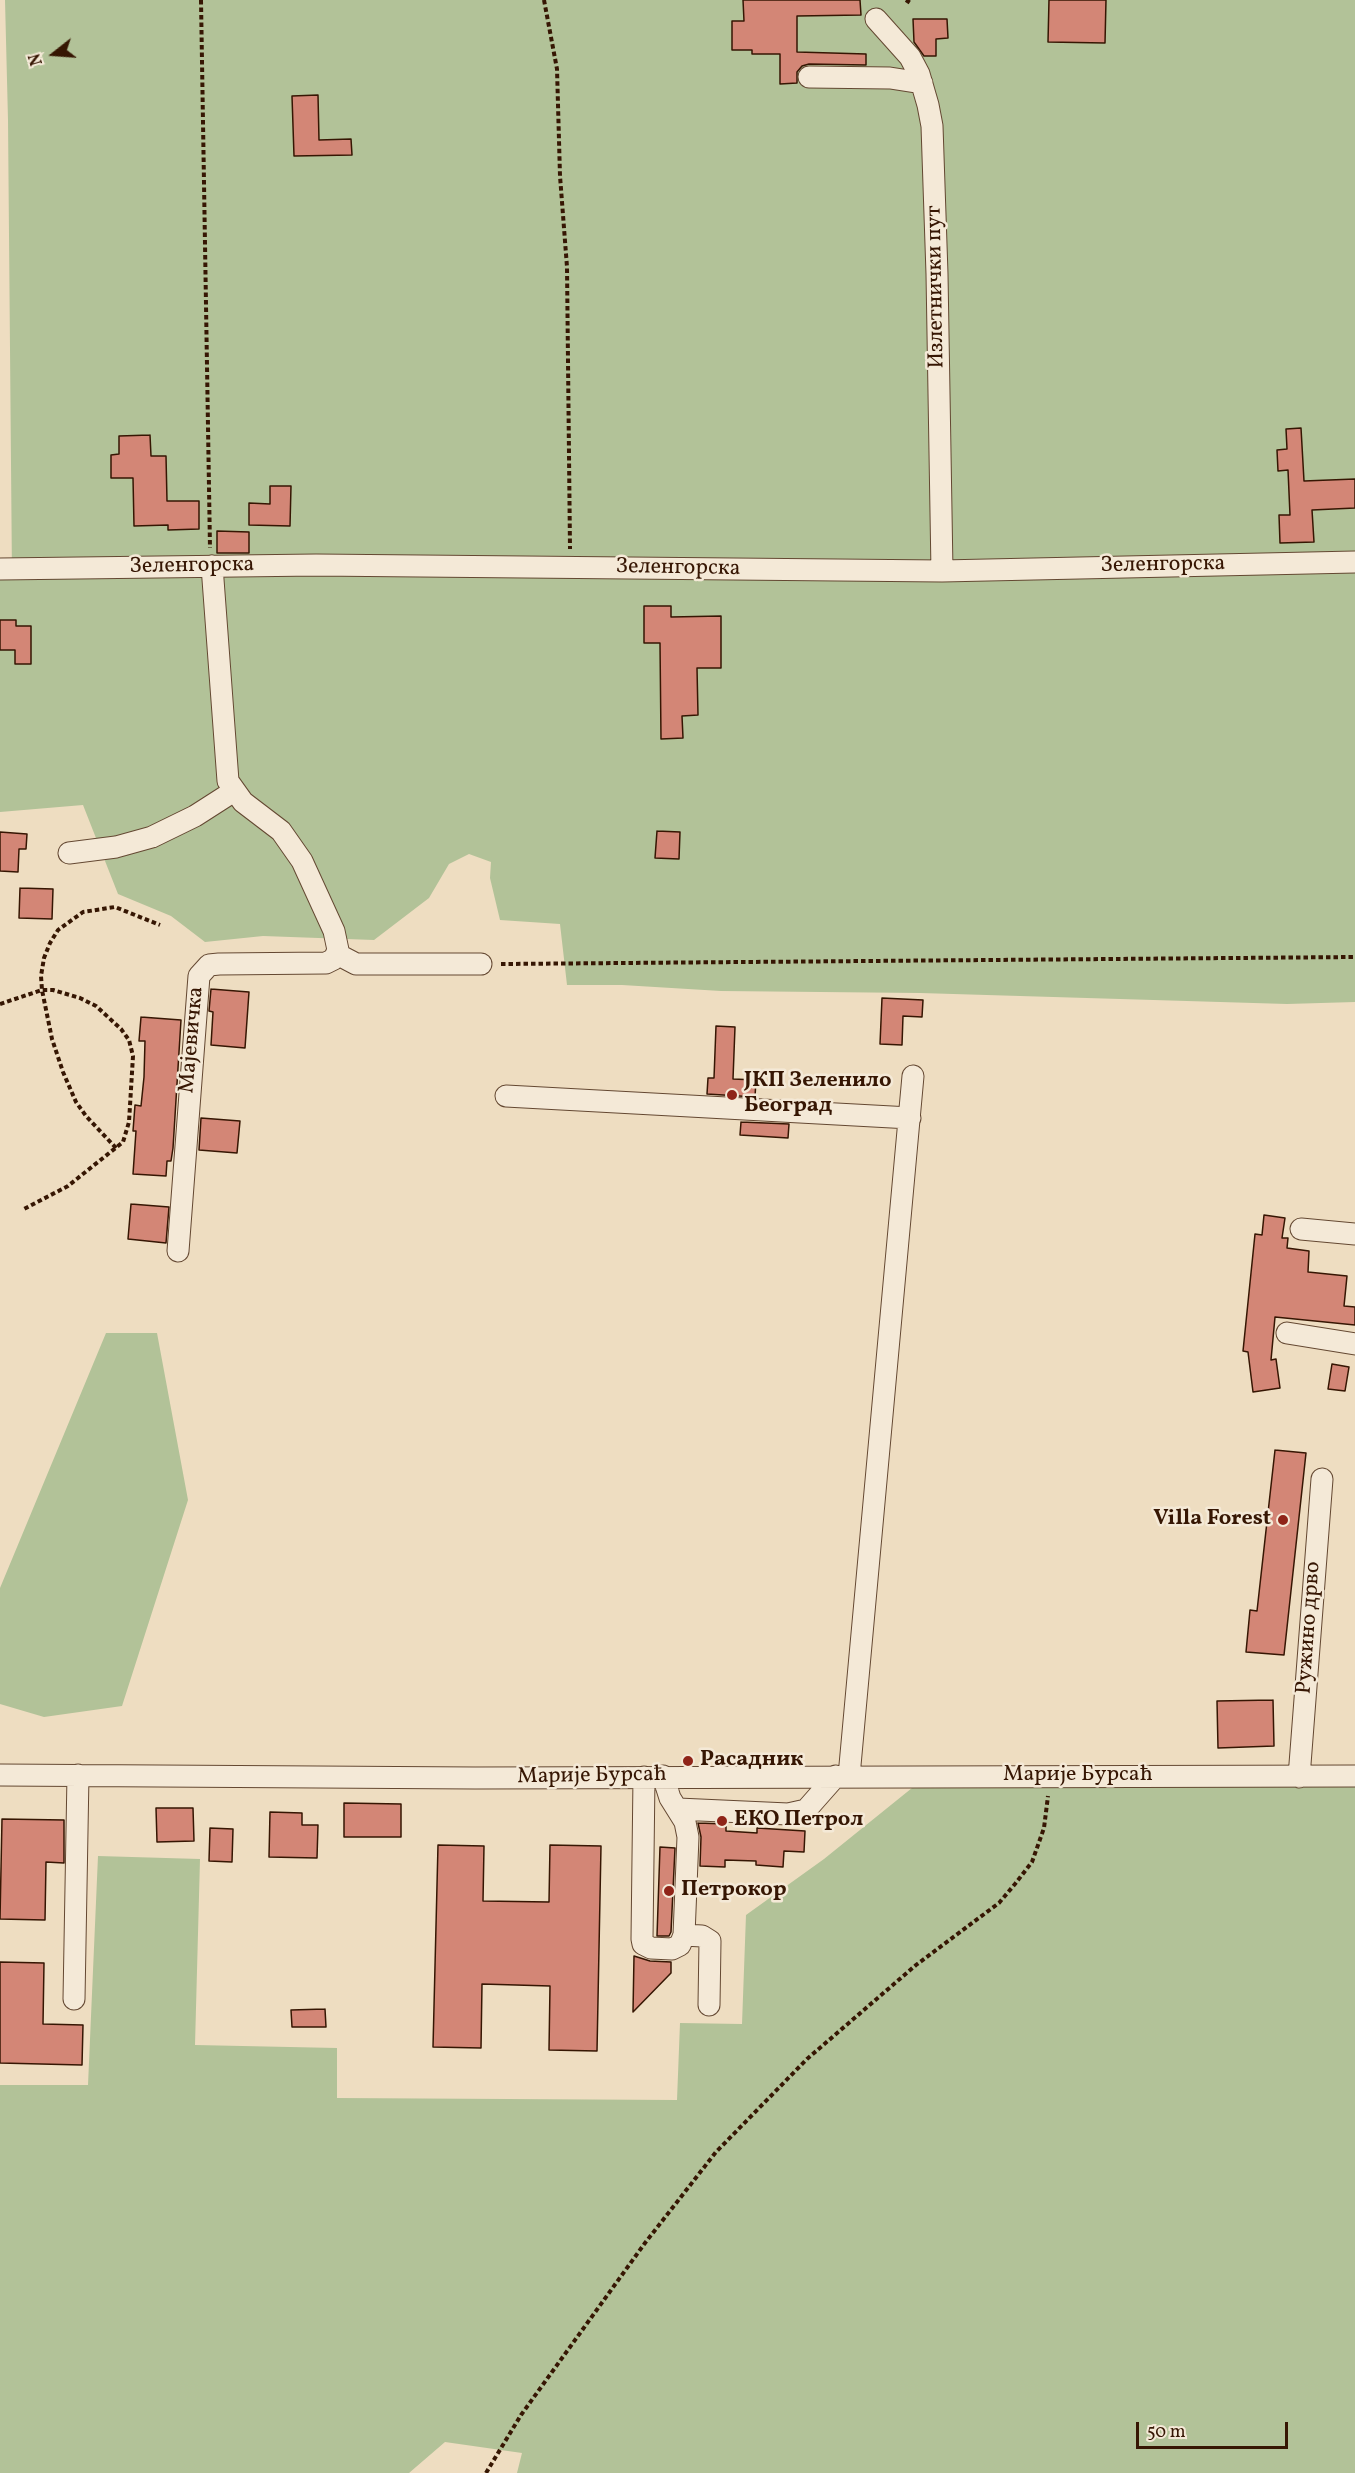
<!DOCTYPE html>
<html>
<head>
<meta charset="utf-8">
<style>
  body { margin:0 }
  #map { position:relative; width:1355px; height:2473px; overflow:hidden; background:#eeddc1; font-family:Vollkorn,serif }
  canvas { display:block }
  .north { position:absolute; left:24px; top:24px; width:60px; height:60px; -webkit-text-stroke:4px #f4e9d7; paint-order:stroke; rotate:253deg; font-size:16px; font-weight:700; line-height:24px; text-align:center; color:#361603 }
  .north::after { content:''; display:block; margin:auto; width:21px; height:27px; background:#361603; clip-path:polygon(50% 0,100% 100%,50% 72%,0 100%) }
  .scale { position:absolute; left:1136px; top:2422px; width:152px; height:27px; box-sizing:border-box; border:3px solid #361603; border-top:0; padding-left:8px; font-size:18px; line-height:21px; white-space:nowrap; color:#361603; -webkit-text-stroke:4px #f4e9d7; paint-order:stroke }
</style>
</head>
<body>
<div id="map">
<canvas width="1355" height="2473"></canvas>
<div class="north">N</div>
<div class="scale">50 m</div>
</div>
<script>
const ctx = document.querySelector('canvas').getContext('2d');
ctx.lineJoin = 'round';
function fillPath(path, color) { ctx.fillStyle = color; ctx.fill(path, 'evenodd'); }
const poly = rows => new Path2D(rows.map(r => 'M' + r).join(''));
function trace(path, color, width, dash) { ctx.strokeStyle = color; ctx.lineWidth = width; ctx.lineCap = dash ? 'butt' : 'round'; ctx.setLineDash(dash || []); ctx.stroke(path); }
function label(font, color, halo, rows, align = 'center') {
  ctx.font = font + ' Vollkorn,serif'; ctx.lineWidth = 5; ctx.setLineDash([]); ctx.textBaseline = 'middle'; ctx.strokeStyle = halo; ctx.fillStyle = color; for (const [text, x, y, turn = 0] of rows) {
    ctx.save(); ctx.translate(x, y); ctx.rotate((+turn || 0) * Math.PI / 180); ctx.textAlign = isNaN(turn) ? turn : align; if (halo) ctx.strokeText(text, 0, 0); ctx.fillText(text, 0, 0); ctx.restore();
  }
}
const green = poly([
  [5,0,1355,0,1355,1002,1287,1004,920,993,721,991,622,985,567,985,560,924,500,920,490,878,491,862,469,854,449,864,429,898,374,940,263,936,205,942,171,916,118,894,83,805,0,812,0,578,12,577,8,120],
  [106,1333,157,1333,188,1500,122,1706,44,1717,0,1704,0,1588],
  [1355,1776,1355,2473,517,2473,522,2453,445,2442,409,2473,0,2473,0,2085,88,2085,98,1856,200,1859,195,2045,337,2048,337,2098,677,2100,680,2023,742,2024,746,1915,824,1859,912,1788,1101,1786]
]);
const building = poly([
  [743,0,860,0,861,15,797,16,797,52,866,54,866,65,809,64,802,66,797,72,797,83,780,84,780,54,752,54,752,50,732,50,732,21,744,21,743,0],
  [1049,0,1106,0,1105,43,1048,42,1049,0],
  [913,19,947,19,948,38,936,39,936,56,924,56,914,42,913,19],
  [318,95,319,140,351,139,352,155,294,156,292,96,318,95],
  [1301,428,1304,481,1355,479,1355,508,1312,510,1314,542,1280,543,1279,515,1290,515,1288,470,1278,471,1277,450,1287,449,1286,429,1301,428],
  [150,435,151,456,166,456,167,501,199,501,199,529,168,530,168,525,134,526,133,478,111,478,111,455,119,454,119,436,150,435],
  [270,486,291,486,290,526,249,525,249,503,270,504,270,486],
  [217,531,249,532,249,553,217,553,217,531],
  [644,606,671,606,671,617,721,616,721,668,697,668,698,715,682,716,683,738,661,739,660,643,644,643,644,606],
  [0,620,16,620,16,626,31,626,31,664,15,664,15,650,0,650,0,620],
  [657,831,680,832,679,859,655,858,657,831],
  [0,832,27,834,26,849,19,849,18,872,0,871,0,832],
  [20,888,53,889,52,919,19,918,20,888],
  [211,989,249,992,245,1048,211,1045,213,1012,209,1011,211,989],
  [882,998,923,1000,922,1017,903,1016,902,1045,880,1044,882,998],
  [141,1017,181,1020,173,1148,171,1161,167,1161,166,1176,133,1174,136,1131,133,1131,135,1105,141,1106,144,1077,145,1041,139,1041,141,1017],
  [716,1026,735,1027,733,1079,756,1080,755,1097,707,1094,708,1078,714,1078,716,1026],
  [201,1118,240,1121,237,1153,199,1150,201,1118],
  [741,1122,789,1124,788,1138,740,1135,741,1122],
  [131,1204,169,1207,166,1243,128,1239,131,1204],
  [1264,1215,1285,1218,1282,1238,1288,1238,1287,1248,1309,1251,1308,1272,1347,1276,1344,1306,1355,1307,1355,1325,1275,1317,1271,1360,1276,1359,1280,1388,1253,1392,1248,1352,1243,1351,1255,1234,1262,1235,1264,1215],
  [1332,1364,1349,1367,1345,1391,1328,1389,1332,1364],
  [1275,1450,1306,1453,1284,1655,1246,1652,1250,1610,1257,1611,1275,1450],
  [1273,1700,1274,1746,1218,1748,1217,1701,1273,1700],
  [344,1803,401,1804,401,1837,344,1837,344,1803],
  [156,1808,193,1808,194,1841,157,1842,156,1808],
  [270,1812,302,1813,302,1825,318,1825,317,1858,269,1857,270,1812],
  [2,1819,64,1820,64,1863,46,1862,45,1920,0,1919,2,1819],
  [698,1823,726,1824,726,1831,757,1833,757,1828,805,1831,804,1852,784,1851,783,1867,756,1865,756,1861,725,1860,725,1867,700,1866,701,1837,698,1823],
  [210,1828,233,1829,232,1862,209,1861,210,1828],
  [438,1845,484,1846,483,1901,549,1902,550,1845,601,1846,597,2051,549,2050,550,1986,482,1984,481,2048,433,2047,438,1845],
  [660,1847,675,1848,671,1932,669,1936,657,1936,660,1847],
  [634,1956,650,1961,671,1962,671,1973,633,2012,634,1956],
  [0,1962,44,1963,43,2024,83,2025,82,2065,0,2063,0,1962],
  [325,2009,326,2027,292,2027,291,2010,325,2009]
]);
const path = poly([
  [201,0,210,548],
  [544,0,557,69,560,176,567,267,570,549],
  [906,0,912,4],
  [501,964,1355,957],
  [0,1004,42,990,53,990,80,998,96,1006,121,1029,129,1040,133,1056,129,1122,123,1142,68,1186,24,1209],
  [116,1148,86,1116,76,1102,63,1072,52,1039,42,990,41,976,44,958,50,943,58,930,83,912,115,907,160,925],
  [486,2473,521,2415,645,2243,716,2152,807,2059,916,1965,999,1903,1015,1884,1032,1862,1044,1828,1048,1796]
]);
const minor = poly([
  [876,19,910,57,919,74,928,105,932,126,937,274,942,571],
  [809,77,890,78,922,83],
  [0,569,316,565,942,571,1355,562],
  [69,853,116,847,152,837,195,816,234,791],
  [337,954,356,964,481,964],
  [506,1096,910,1118],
  [1301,1229,1355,1234],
  [178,1251,199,976,209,965,219,964,326,963,334,959,338,950,334,931,302,861,281,831,243,802,228,781,212,566],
  [1287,1333,1355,1344],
  [0,1775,475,1778,1355,1776],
  [849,1776,913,1076],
  [644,1777,642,1939,643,1944,651,1948,672,1949,680,1945,684,1935,688,1837,685,1822,670,1798,663,1776],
  [1299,1777,1322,1479],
  [678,1809,788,1814,806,1810,836,1776],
  [684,1935,702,1936,710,1941,709,2005],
  [74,1999,78,1775]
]);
const markers = [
  [732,1095,6,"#8f2418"],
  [1283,1520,6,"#8f2418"],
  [688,1761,6,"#8f2418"],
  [722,1821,6,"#8f2418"],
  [669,1891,6,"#8f2418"]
];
const streetNames = [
  ["Излетнички пут",937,287,-91],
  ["Зеленгорска",1163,566,-1],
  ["Зеленгорска",192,567,-1],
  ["Зеленгорска",678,569,1],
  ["Мајевичка",193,1040,-85],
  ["Ружино дрво",1310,1628,-86],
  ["Марије Бурсаћ",1078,1776],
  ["Марије Бурсаћ",592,1777,-1]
];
const poiNames = [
  ["ЈКП Зеленило",744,1082],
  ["Београд",744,1107],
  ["Villa Forest",1271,1520,"right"],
  ["Расадник",700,1761],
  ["ЕКО Петрол",734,1821],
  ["Петрокор",681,1891]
];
fillPath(green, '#b2c298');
fillPath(building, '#d38676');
trace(building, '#361603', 1.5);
trace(minor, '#644832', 23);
trace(path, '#361603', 4, [4.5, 3]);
trace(minor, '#f4e9d7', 21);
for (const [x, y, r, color] of markers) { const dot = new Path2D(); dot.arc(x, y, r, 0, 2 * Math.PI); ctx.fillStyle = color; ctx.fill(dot); trace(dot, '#f4e9d7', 2); }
label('22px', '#361603', '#f4e9d7', streetNames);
label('bold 22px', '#361603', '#f4e9d7', poiNames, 'left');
</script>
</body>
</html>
